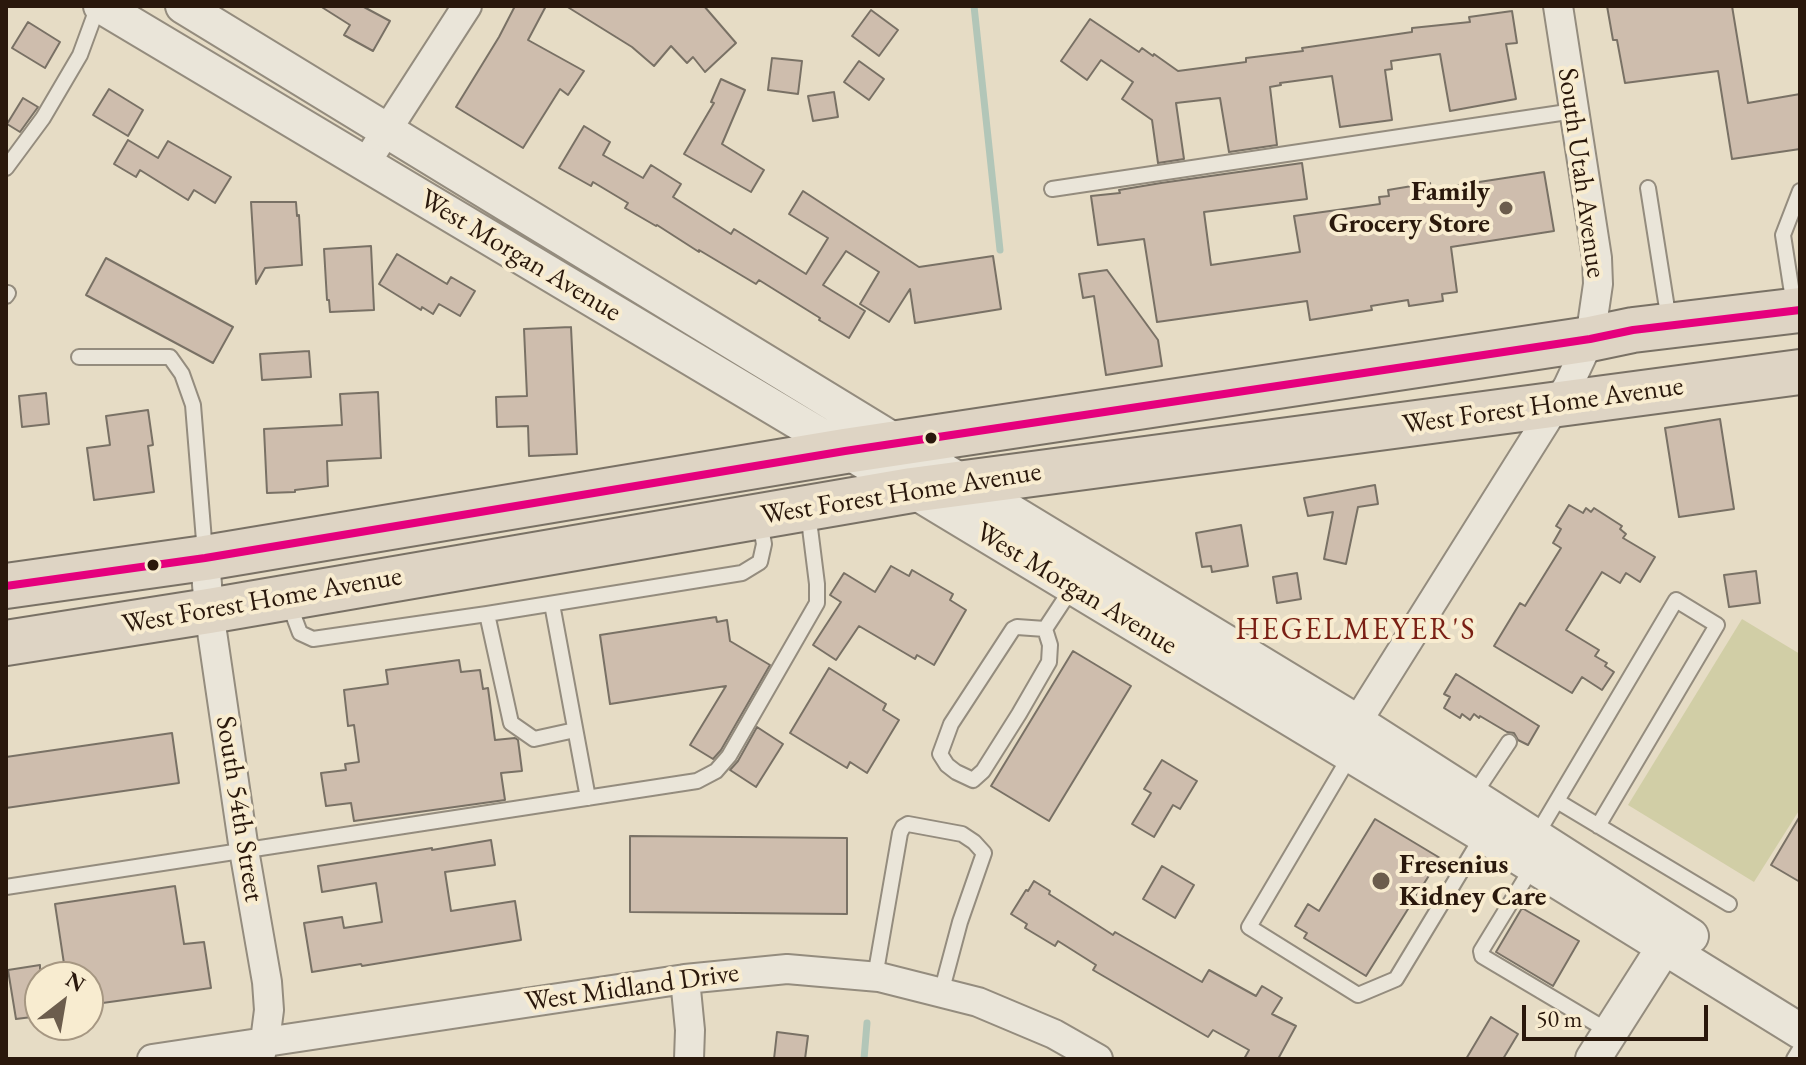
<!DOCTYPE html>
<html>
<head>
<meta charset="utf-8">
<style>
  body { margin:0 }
  #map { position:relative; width:1806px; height:1065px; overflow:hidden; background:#e6dcc5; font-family:"EB Garamond",serif }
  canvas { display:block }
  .frame { position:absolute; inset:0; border:8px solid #2a180c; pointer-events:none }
  .north { position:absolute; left:24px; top:961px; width:80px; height:80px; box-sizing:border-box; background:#f8ecd0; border:2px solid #a69782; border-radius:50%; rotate:31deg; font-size:22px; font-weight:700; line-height:32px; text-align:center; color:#2a180c }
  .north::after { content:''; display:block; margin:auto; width:28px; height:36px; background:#6c5d4d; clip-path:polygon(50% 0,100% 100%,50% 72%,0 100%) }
  .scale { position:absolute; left:1522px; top:1005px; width:186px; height:36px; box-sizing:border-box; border:4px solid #2a180c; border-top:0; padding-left:10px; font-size:24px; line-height:28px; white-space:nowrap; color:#2a180c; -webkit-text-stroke:6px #f8ecd0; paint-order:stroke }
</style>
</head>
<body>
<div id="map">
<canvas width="1806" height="1065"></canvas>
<div class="frame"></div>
<div class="north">N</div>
<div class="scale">50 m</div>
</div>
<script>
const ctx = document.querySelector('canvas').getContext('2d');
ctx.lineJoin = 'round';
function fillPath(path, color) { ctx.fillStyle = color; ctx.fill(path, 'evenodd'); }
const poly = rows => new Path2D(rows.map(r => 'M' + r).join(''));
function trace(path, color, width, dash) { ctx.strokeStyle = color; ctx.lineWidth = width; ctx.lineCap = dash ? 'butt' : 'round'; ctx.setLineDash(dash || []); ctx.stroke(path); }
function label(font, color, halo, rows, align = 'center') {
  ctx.font = font + ' "EB Garamond",serif'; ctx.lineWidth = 8; ctx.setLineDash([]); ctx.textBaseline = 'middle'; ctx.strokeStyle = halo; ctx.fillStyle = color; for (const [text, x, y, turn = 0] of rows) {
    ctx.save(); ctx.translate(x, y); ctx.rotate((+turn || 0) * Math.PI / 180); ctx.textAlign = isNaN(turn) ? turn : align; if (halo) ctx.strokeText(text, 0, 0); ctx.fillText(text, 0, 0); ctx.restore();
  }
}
const green = poly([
  [1742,619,1800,654,1800,809,1754,882,1628,805]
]);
const stream = poly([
  [974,6,1000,250],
  [864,1059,867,1023]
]);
const building = poly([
  [320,6,362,6,390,21,373,51,344,35,350,25,320,6],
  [515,6,546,6,528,40,584,71,568,95,560,89,523,148,456,107,499,37,515,6],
  [566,6,704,6,736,43,705,72,693,57,687,63,671,46,654,66,632,47,566,6],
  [1607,6,1732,6,1748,103,1800,94,1800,149,1732,159,1718,71,1625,83,1617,40,1613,40,1607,6],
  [871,10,898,30,879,56,852,36,871,10],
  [1512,11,1517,43,1506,44,1516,99,1450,111,1440,54,1391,61,1392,69,1385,70,1392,120,1340,127,1332,76,1280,83,1281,85,1270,87,1277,145,1229,152,1220,98,1176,103,1184,159,1158,163,1152,120,1122,99,1133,82,1101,60,1087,80,1061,61,1090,19,1139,52,1142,48,1153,56,1154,54,1178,71,1246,62,1246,58,1303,51,1302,48,1412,32,1412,28,1470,22,1469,17,1512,11],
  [28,22,60,42,45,68,12,48,28,22],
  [772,58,802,61,798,94,768,90,772,58],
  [859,61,884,79,869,100,844,82,859,61],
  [721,79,745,90,722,144,764,170,751,192,684,154,714,103,711,102,721,79],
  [109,89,143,110,128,136,93,115,109,89],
  [834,92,838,117,813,121,808,96,834,92],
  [23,98,38,107,20,132,7,124,23,98],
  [584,126,610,142,603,155,643,178,651,165,681,184,673,197,731,234,734,229,806,274,828,238,789,214,803,191,919,267,993,256,1001,309,915,323,910,289,889,322,860,304,879,272,846,251,823,285,865,311,849,338,819,320,820,318,759,280,756,284,699,250,699,252,657,225,656,226,625,208,628,203,593,182,591,186,559,168,584,126],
  [128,140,158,158,168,141,231,177,215,203,194,190,188,200,140,170,136,177,114,164,128,140],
  [1302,163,1307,199,1204,212,1211,265,1300,252,1294,216,1380,204,1379,197,1389,196,1388,190,1430,183,1431,189,1440,188,1544,172,1554,231,1451,247,1457,292,1442,294,1443,301,1409,306,1408,300,1371,306,1372,310,1310,320,1307,301,1157,322,1144,239,1098,245,1091,196,1120,193,1119,190,1161,183,1302,163],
  [251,202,296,202,297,216,299,215,302,265,265,268,256,284,251,202],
  [371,246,374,310,330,312,329,300,327,300,324,249,371,246],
  [397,254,447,284,451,277,475,291,460,316,439,304,433,314,422,307,421,310,379,284,397,254],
  [106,258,233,327,213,363,86,295,106,258],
  [1107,270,1158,340,1162,366,1106,375,1094,296,1083,298,1079,274,1107,270],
  [571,327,577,454,529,456,528,426,497,427,496,397,527,396,524,329,571,327],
  [309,351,311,377,262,380,260,354,309,351],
  [378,392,381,458,327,461,328,486,295,490,295,492,267,493,264,429,342,425,340,394,378,392],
  [46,393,49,424,22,427,19,396,46,393],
  [148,410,153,445,148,446,154,492,94,500,87,448,110,445,106,416,148,410],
  [1720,419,1734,509,1679,517,1665,428,1720,419],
  [1375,485,1378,504,1358,507,1346,564,1324,559,1333,512,1308,516,1304,498,1375,485],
  [1569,505,1583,513,1586,508,1591,512,1594,508,1622,526,1620,529,1626,534,1623,538,1655,557,1640,582,1626,573,1620,583,1602,572,1566,630,1599,650,1595,656,1607,663,1605,666,1614,672,1602,690,1582,677,1572,693,1494,646,1520,603,1525,606,1561,548,1553,543,1561,529,1556,526,1569,505],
  [1241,525,1248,566,1212,572,1211,566,1202,567,1196,533,1241,525],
  [891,566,909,576,912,570,953,594,950,600,966,610,934,665,917,655,915,659,859,626,836,660,813,645,841,602,830,595,844,573,875,592,891,566],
  [1756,571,1760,603,1729,607,1724,575,1756,571],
  [1297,573,1301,599,1277,603,1273,577,1297,573],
  [716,617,717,622,727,620,730,641,770,665,721,750,713,759,690,745,726,686,610,704,600,635,716,617],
  [1073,651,1131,686,1049,821,991,786,1073,651],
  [459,660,461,672,480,670,483,689,488,688,495,740,515,738,518,740,522,771,501,773,505,800,354,821,351,803,326,806,321,773,346,770,345,764,359,762,354,725,348,726,344,690,388,684,386,670,459,660],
  [829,668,886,704,883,710,899,720,867,773,850,762,847,768,790,733,829,668],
  [1456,674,1539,726,1528,745,1518,740,1514,733,1507,732,1480,716,1479,718,1474,714,1470,720,1462,714,1460,718,1444,708,1450,697,1444,694,1456,674],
  [757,727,783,744,756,787,730,770,738,761,757,727],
  [172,733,179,783,6,808,6,757,172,733],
  [1162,760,1197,781,1180,809,1173,805,1154,837,1132,824,1151,793,1144,789,1162,760],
  [1800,816,1800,882,1771,865,1800,816],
  [1375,819,1440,858,1366,976,1304,938,1307,933,1295,926,1308,904,1319,911,1375,819],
  [630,836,847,838,847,914,630,912,630,836],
  [491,840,495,865,445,872,451,911,515,901,521,940,362,966,361,964,312,972,304,923,342,917,344,928,382,922,376,883,322,892,318,866,432,848,432,850,491,840],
  [1162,866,1194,885,1175,918,1143,899,1162,866],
  [1034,881,1050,891,1049,894,1113,935,1115,932,1202,982,1209,970,1256,996,1262,986,1282,998,1272,1014,1296,1026,1278,1059,1244,1059,1249,1050,1213,1030,1208,1037,1093,970,1096,965,1058,941,1055,946,1025,928,1027,924,1011,914,1026,890,1028,891,1034,881],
  [175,886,184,944,204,942,211,988,88,1005,88,977,66,977,55,904,175,886],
  [1522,908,1579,941,1553,986,1496,952,1522,908],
  [40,965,40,1016,16,1019,8,970,40,965],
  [1491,1017,1518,1034,1503,1059,1466,1059,1491,1017],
  [777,1032,808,1036,805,1059,774,1059,777,1032]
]);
const service = poly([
  [6,168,43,118,80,55,98,6],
  [1648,188,1669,321],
  [1052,189,1574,111],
  [6,296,8,293],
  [1794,306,1783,235,1800,191],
  [79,357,170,357,182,374,193,405,205,553],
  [288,601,300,633,313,639,487,614,742,573,760,562,764,544,760,522],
  [552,604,588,798],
  [487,614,511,723,534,739,575,730],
  [1017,627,1045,629,1050,645,1049,662,1019,714,983,771,973,780,956,772,947,765,940,754,951,724,1013,629,1017,627],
  [1045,629,1072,588],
  [1350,756,1249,927,1358,995,1396,979,1483,835],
  [1473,796,1509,742],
  [1557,801,1729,904],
  [1536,836,1676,600,1717,625,1598,826],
  [1533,866,1481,951,1482,956,1610,1032],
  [6,887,697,781,716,771,729,756,817,603,817,584,808,512],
  [875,977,900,833,903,827,908,824,962,834,974,842,984,853,960,922,941,993],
  [1794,1059,1800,1049]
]);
const minor = poly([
  [365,164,467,6],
  [205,558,209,611,244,850,267,982,269,1010,265,1041,259,1059],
  [1357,722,1568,386,1590,339,1598,284,1597,258,1558,6],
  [685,979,690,1030,689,1059],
  [152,1059,685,979,787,969,879,977,978,1002,1054,1034,1098,1059]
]);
const tertiary = poly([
  [101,6,912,490,1483,835,1800,1031],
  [183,6,898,443,1357,722,1691,936],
  [1593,1059,1677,927]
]);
const primary = poly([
  [6,586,205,558,845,451,1590,339,1633,330,1800,310],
  [6,643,209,611,912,490,1800,372]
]);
const bus1 = poly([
  [6,586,205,558,845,451,1590,339,1633,330,1800,310]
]);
const markers = [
  [1506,208,8,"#6c5d4d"],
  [931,438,7,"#2a180c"],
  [153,565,7,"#2a180c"],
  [1381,881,10,"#6c5d4d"]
];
const streetNames = [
  ["South Utah Avenue",1581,173,82],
  ["West Morgan Avenue",520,256,31],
  ["West Forest Home Avenue",1543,406,-8],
  ["West Forest Home Avenue",901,494,-9],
  ["West Morgan Avenue",1076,589,31],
  ["West Forest Home Avenue",262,601,-10],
  ["South 54th Street",239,809,81],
  ["West Midland Drive",632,988,-8]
];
const poiNames = [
  ["Family",1490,192],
  ["Grocery Store",1490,224],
  ["Fresenius",1399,865,"left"],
  ["Kidney Care",1399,897,"left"]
];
const neighbourhoodNames = [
  ["HEGELMEYER'S",1356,631]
];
fillPath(green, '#d1cea6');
trace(stream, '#b2c6b8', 7);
fillPath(building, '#cebdad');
trace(building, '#797165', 2);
trace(service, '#948c7e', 18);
trace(minor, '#948c7e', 32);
trace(tertiary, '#948c7e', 38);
trace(primary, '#797165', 48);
trace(service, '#eae5d9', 14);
trace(minor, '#eae5d9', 28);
trace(tertiary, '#eae5d9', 34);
trace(primary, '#ded4c4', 44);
trace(bus1, '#e5007d', 8);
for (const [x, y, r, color] of markers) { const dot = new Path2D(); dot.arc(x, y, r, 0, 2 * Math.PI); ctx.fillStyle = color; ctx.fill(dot); trace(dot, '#f8ecd0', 3); }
label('28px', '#2a180c', '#f8ecd0', streetNames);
label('bold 28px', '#2a180c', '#f8ecd0', poiNames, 'right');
ctx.letterSpacing = '2px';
label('30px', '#7a1f14', '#f8ecd0', neighbourhoodNames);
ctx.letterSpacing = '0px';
</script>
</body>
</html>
